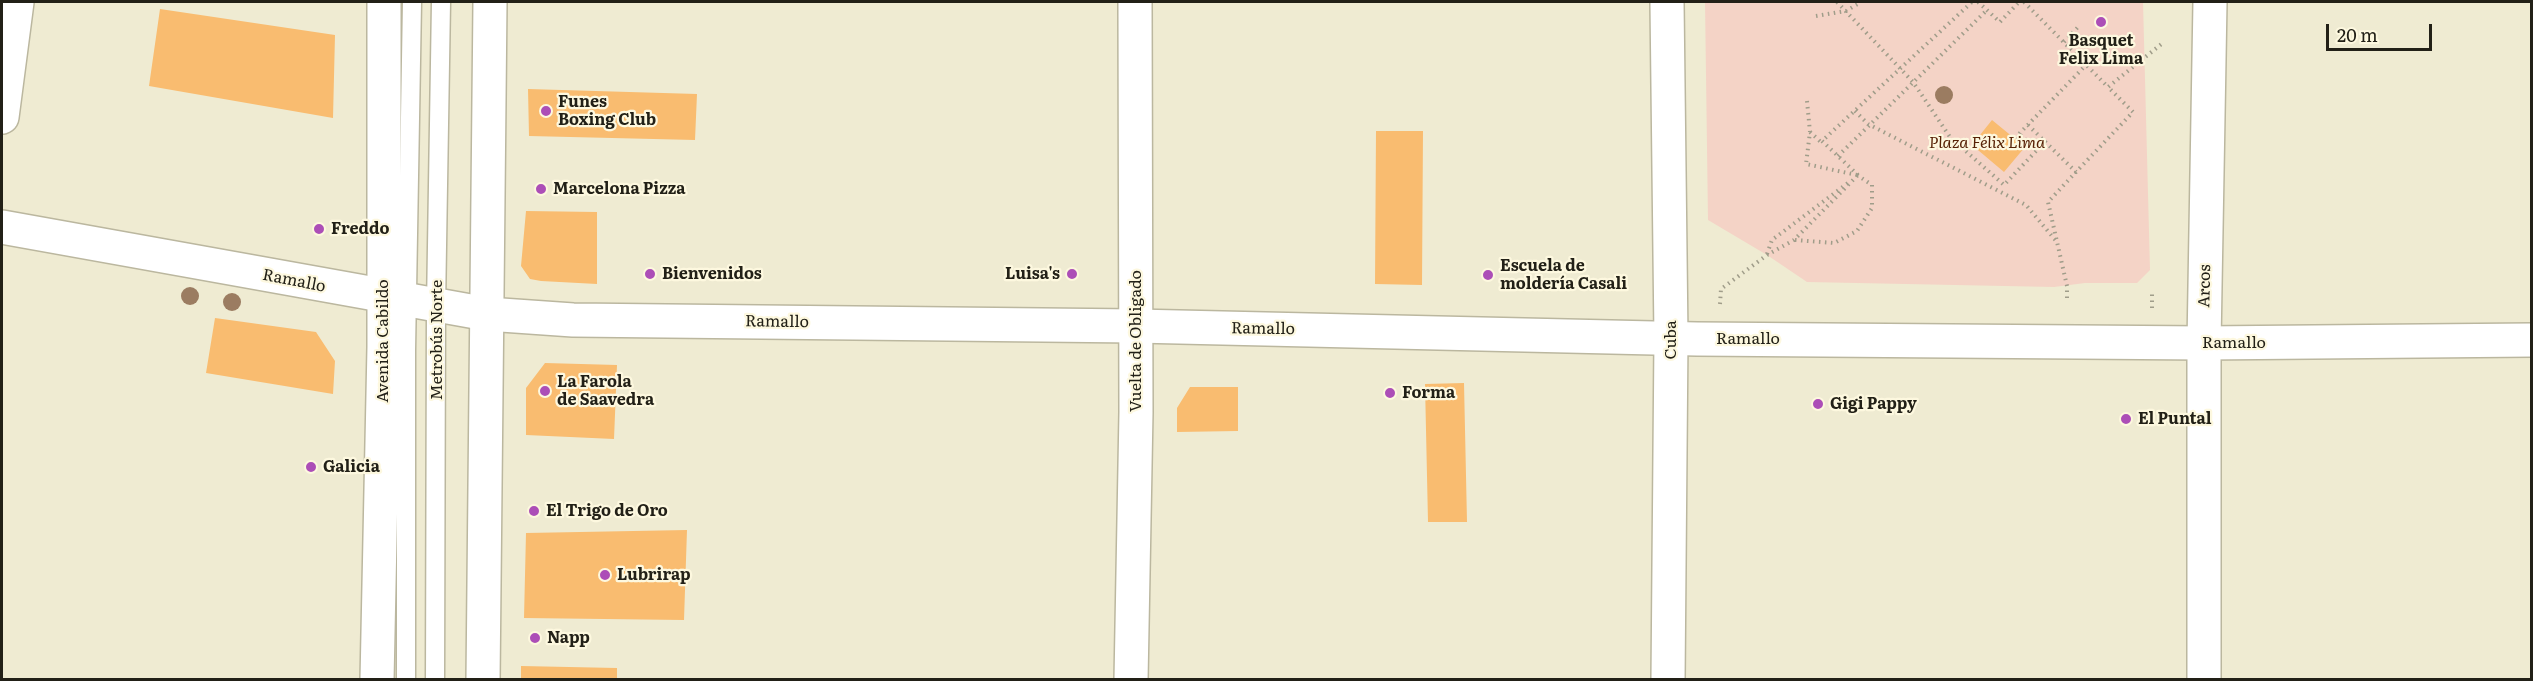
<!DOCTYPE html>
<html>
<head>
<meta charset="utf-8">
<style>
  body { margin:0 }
  #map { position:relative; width:2533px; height:681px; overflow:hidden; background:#efebd2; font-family:Literata,serif }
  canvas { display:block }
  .frame { position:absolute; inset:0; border:3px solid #222017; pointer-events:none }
  .scale { position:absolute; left:2326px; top:24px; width:106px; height:27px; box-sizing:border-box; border:3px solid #222017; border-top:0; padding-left:8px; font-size:18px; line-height:21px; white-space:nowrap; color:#222017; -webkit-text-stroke:4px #fdf8df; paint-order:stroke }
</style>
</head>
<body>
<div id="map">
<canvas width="2533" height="681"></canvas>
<div class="frame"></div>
<div class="scale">20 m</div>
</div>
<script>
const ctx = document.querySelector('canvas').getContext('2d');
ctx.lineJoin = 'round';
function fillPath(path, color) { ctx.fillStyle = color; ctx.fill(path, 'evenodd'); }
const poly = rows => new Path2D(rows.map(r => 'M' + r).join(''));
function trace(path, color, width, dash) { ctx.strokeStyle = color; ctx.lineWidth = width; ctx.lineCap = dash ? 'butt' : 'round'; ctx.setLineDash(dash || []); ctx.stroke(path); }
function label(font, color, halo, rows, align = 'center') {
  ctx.font = font + ' Literata,serif'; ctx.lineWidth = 4.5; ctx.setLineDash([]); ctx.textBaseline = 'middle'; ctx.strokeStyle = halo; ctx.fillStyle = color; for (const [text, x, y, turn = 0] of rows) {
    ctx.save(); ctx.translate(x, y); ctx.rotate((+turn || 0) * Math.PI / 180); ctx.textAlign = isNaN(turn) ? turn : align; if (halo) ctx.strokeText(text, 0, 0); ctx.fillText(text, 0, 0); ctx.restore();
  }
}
const green = poly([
  [1705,2,2143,2,2150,270,2137,283,2085,283,2054,287,1807,282,1767,255,1708,220]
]);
const building = poly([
  [160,9,335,35,333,118,149,86],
  [528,89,697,94,695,140,529,136],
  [1992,120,2025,147,2004,172,1972,145],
  [1376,131,1423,131,1422,285,1375,284],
  [526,211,597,212,597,284,541,281,530,279,521,266],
  [215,318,316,332,335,361,333,394,206,373],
  [545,363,617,365,614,439,526,435,526,388],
  [1464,383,1467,522,1428,522,1425,384],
  [1190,387,1238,387,1238,431,1177,432,1177,408],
  [687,530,684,620,524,618,526,533],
  [521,666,617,668,617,680,521,680]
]);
const path = poly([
  [1837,2,1913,82,1950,137,2004,185,2037,150,2019,134],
  [1978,2,2000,22,2019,2],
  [2024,2,2108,87,2164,42],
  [1816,16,1846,11,1861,2],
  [2064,42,2078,27],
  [1807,101,1810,132,1806,164,1857,175],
  [1855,111,1868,124,2026,205,2057,242],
  [2028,125,2076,172,2133,112,2108,87],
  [1810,132,1823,144],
  [2015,138,2086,65],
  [1838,156,1987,10],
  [1858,175,1822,141,1972,2],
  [1795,240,1834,243,1857,231,1872,208,1872,185,1857,175],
  [1767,254,1772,240,1848,183],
  [2067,298,2067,286,2048,202,2076,172],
  [1720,304,1721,289,1767,255,1794,240,1858,175],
  [2152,308,2152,294]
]);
const service = poly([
  [406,680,406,350,412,2],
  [435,680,436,307,441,2]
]);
const minor = poly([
  [1667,2,1671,338,1668,680],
  [2,227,487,314],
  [1131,680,1136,412,1135,2],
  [2204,680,2204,343,2210,2]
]);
const tertiary = poly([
  [2,117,17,2],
  [487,314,573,320,1136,326,1697,339,2204,343,2532,340]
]);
const secondary = poly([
  [377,680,384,347,384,2],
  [483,680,490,2]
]);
const trees = [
  [1944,95],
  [190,296],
  [232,302]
];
const markers = [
  [2101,22,6,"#ac4eb7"],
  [546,111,6,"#ac4eb7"],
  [541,189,6,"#ac4eb7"],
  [319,229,6,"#ac4eb7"],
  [650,274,6,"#ac4eb7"],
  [1072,274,6,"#ac4eb7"],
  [1488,275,6,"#ac4eb7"],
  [545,391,6,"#ac4eb7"],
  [1390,393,6,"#ac4eb7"],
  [1818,404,6,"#ac4eb7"],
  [2126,419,6,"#ac4eb7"],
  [311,467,6,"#ac4eb7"],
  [534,511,6,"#ac4eb7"],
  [605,575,6,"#ac4eb7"],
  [535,638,6,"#ac4eb7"]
];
const poiNames = [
  ["Basquet",2101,41,"center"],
  ["Felix Lima",2101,59,"center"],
  ["Funes",558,102],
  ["Boxing Club",558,120],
  ["Marcelona Pizza",553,189],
  ["Freddo",331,229],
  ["Escuela de",1500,266],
  ["moldería Casali",1500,284],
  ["Bienvenidos",662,274],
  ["Luisa's",1060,274,"right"],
  ["La Farola",557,382],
  ["de Saavedra",557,400],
  ["Forma",1402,393],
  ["Gigi Pappy",1830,404],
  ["El Puntal",2138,419],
  ["Galicia",323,467],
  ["El Trigo de Oro",546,511],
  ["Lubrirap",617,575],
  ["Napp",547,638]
];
const parkNames = [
  ["Plaza Félix Lima",1987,143]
];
const streetNames = [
  ["Ramallo",294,281,11],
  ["Arcos",2205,286,-89],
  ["Ramallo",777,322,1],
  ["Ramallo",1263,329,1],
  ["Ramallo",1748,339],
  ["Metrobús Norte",437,340,-90],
  ["Cuba",1671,340,-90],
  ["Avenida Cabildo",383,341,-90],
  ["Vuelta de Obligado",1136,341,-90],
  ["Ramallo",2234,343]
];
fillPath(green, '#f4d3c6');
fillPath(building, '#f9bc70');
trace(service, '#bbb79f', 21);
trace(minor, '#bbb79f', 36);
trace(tertiary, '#bbb79f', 36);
trace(secondary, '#bbb79f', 36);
trace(path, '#a09d8a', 4, [1.5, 4.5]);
trace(service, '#fff', 18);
trace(minor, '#fff', 33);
trace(tertiary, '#fff', 33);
trace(secondary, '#fff', 33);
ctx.fillStyle = '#9b7c61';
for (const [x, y] of trees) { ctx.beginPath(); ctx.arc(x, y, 9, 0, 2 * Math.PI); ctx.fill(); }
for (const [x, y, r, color] of markers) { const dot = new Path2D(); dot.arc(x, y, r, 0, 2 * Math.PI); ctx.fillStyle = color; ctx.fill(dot); trace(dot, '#fdf8df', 2); }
label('bold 16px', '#222017', '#fdf8df', poiNames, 'left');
label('italic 16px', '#572105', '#fdf8df', parkNames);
label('16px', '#222017', '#fdf8df', streetNames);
</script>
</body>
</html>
